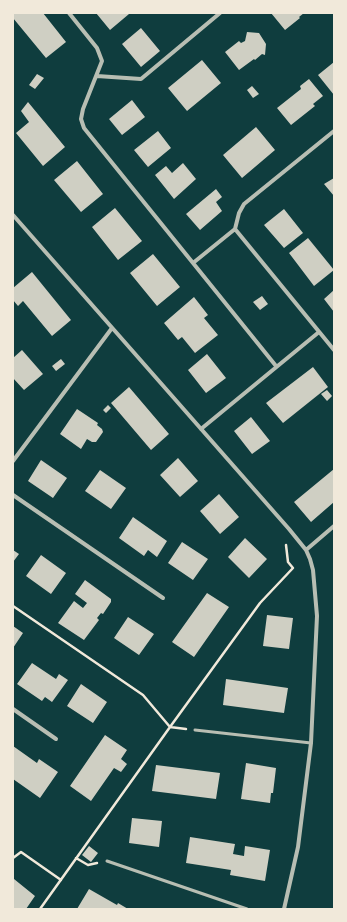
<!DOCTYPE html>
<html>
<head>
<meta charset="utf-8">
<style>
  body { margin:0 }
  #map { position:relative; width:347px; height:922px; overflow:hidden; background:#0f3d3e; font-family:"Exo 2",sans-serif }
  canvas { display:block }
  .frame { position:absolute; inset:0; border:14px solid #f1e9da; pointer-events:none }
</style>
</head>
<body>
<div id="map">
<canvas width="347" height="922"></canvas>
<div class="frame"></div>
</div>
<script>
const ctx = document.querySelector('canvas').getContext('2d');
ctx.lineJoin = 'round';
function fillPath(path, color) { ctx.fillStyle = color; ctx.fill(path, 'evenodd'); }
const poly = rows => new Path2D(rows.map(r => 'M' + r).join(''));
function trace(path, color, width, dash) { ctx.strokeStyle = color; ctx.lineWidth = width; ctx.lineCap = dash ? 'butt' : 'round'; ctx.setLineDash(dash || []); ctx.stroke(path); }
const building = poly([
  [13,13,43,13,66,42,46,58,13,18],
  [96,13,129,13,129,14,110,30],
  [271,13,304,13,299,17,300,18,285,30],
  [141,28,160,51,141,67,122,44],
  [247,32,259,33,266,44,265,55,262,54,255,60,254,59,239,70,225,52,239,41,241,43,245,41],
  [202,60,221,83,187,111,168,88],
  [334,62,334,95,318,75],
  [37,74,44,78,35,89,29,85],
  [309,79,323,96,313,104,315,106,291,125,277,108,301,89,300,86],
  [252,86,259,94,253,98,247,90],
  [132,100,145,117,122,135,109,119],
  [28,102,65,147,43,166,16,133,29,122,21,111],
  [256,127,275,150,242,178,223,155],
  [158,131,171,148,148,167,134,150],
  [77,161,103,194,81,212,54,180],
  [183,163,196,179,174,199,155,175,166,166,172,173],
  [334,178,334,196,324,184],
  [216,189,222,197,216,202,222,211,200,230,186,214],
  [115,208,142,241,118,260,92,227],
  [284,209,303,233,284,248,264,225],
  [308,238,334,270,314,286,289,253],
  [153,254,180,287,157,306,130,273],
  [32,272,71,320,52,336,23,301,18,306,13,300,13,288],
  [334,290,334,312,324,299],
  [262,296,268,304,260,310,253,302],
  [194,297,208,315,204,318,218,335,195,353,182,337,178,340,164,323],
  [22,350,43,374,24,390,13,378,13,358],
  [207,354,226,378,206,393,188,370],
  [61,359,65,364,56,371,52,366],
  [313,367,328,387,283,423,266,403],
  [129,387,169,434,151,450,111,403],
  [327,390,332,396,327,401,321,394],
  [108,405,111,408,106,413,103,410],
  [77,409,98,423,97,425,102,429,103,432,96,442,92,442,87,439,81,449,60,434],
  [251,417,270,441,252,454,234,431],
  [178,458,198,481,180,497,160,475],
  [41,460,67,478,53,498,28,481],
  [334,469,334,502,311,522,294,502],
  [100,470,126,488,111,509,85,491],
  [219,494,239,517,220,534,200,511],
  [133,517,167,541,157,557,148,550,144,556,119,538],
  [245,538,267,559,249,578,228,557],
  [182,542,208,559,193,580,168,563],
  [13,550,19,554,13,562],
  [41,555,66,573,51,594,26,576],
  [85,580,111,599,111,602,103,614,101,613,97,618,99,620,84,640,58,623,74,601,83,608,87,603,75,594],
  [207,593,229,607,194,657,172,642],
  [267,615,293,618,289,649,263,646],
  [128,617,154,634,139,655,114,638],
  [13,626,23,633,13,648],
  [32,663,56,679,59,674,68,680,52,702,45,697,42,701,17,684],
  [226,679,288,688,284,713,223,705],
  [81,684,107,702,93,723,67,706],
  [105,735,127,750,121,759,127,764,121,772,114,768,91,801,70,786],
  [13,746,37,763,39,759,58,772,40,798,13,779],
  [246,763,276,768,273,793,271,793,270,803,241,799],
  [156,765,220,773,216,799,152,791],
  [132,818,162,821,159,847,129,843],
  [190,837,235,844,233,854,244,856,245,846,270,850,265,881,230,875,231,870,186,863],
  [89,846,98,853,91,862,82,855],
  [14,879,35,896,26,909,13,909,13,881],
  [89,889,117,905,118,903,128,909,77,909]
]);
const path = poly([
  [13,606,143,695,170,727,186,729],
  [13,858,21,852,61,880],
  [76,858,88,865,97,863],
  [40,909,170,727,260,603,293,568,288,562,286,545]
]);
const service = poly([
  [195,730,311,743],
  [107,861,247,909]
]);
const minor = poly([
  [69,13,97,48,102,61,83,109,81,119,84,128,88,133,193,263,235,229,334,350],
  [97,76,141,79,220,13],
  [13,215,289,529,306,550,310,559,313,570,317,616,311,743,298,847,284,909],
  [235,229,239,213,244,204,334,131],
  [193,263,276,366],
  [201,429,319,332],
  [13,461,112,328],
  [13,495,163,598],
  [306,550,334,526],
  [13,709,56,739]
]);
fillPath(building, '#cfcfc3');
trace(path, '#f1e9da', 2.5);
trace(service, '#b8beb3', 3);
trace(minor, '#b8beb3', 4);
</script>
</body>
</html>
